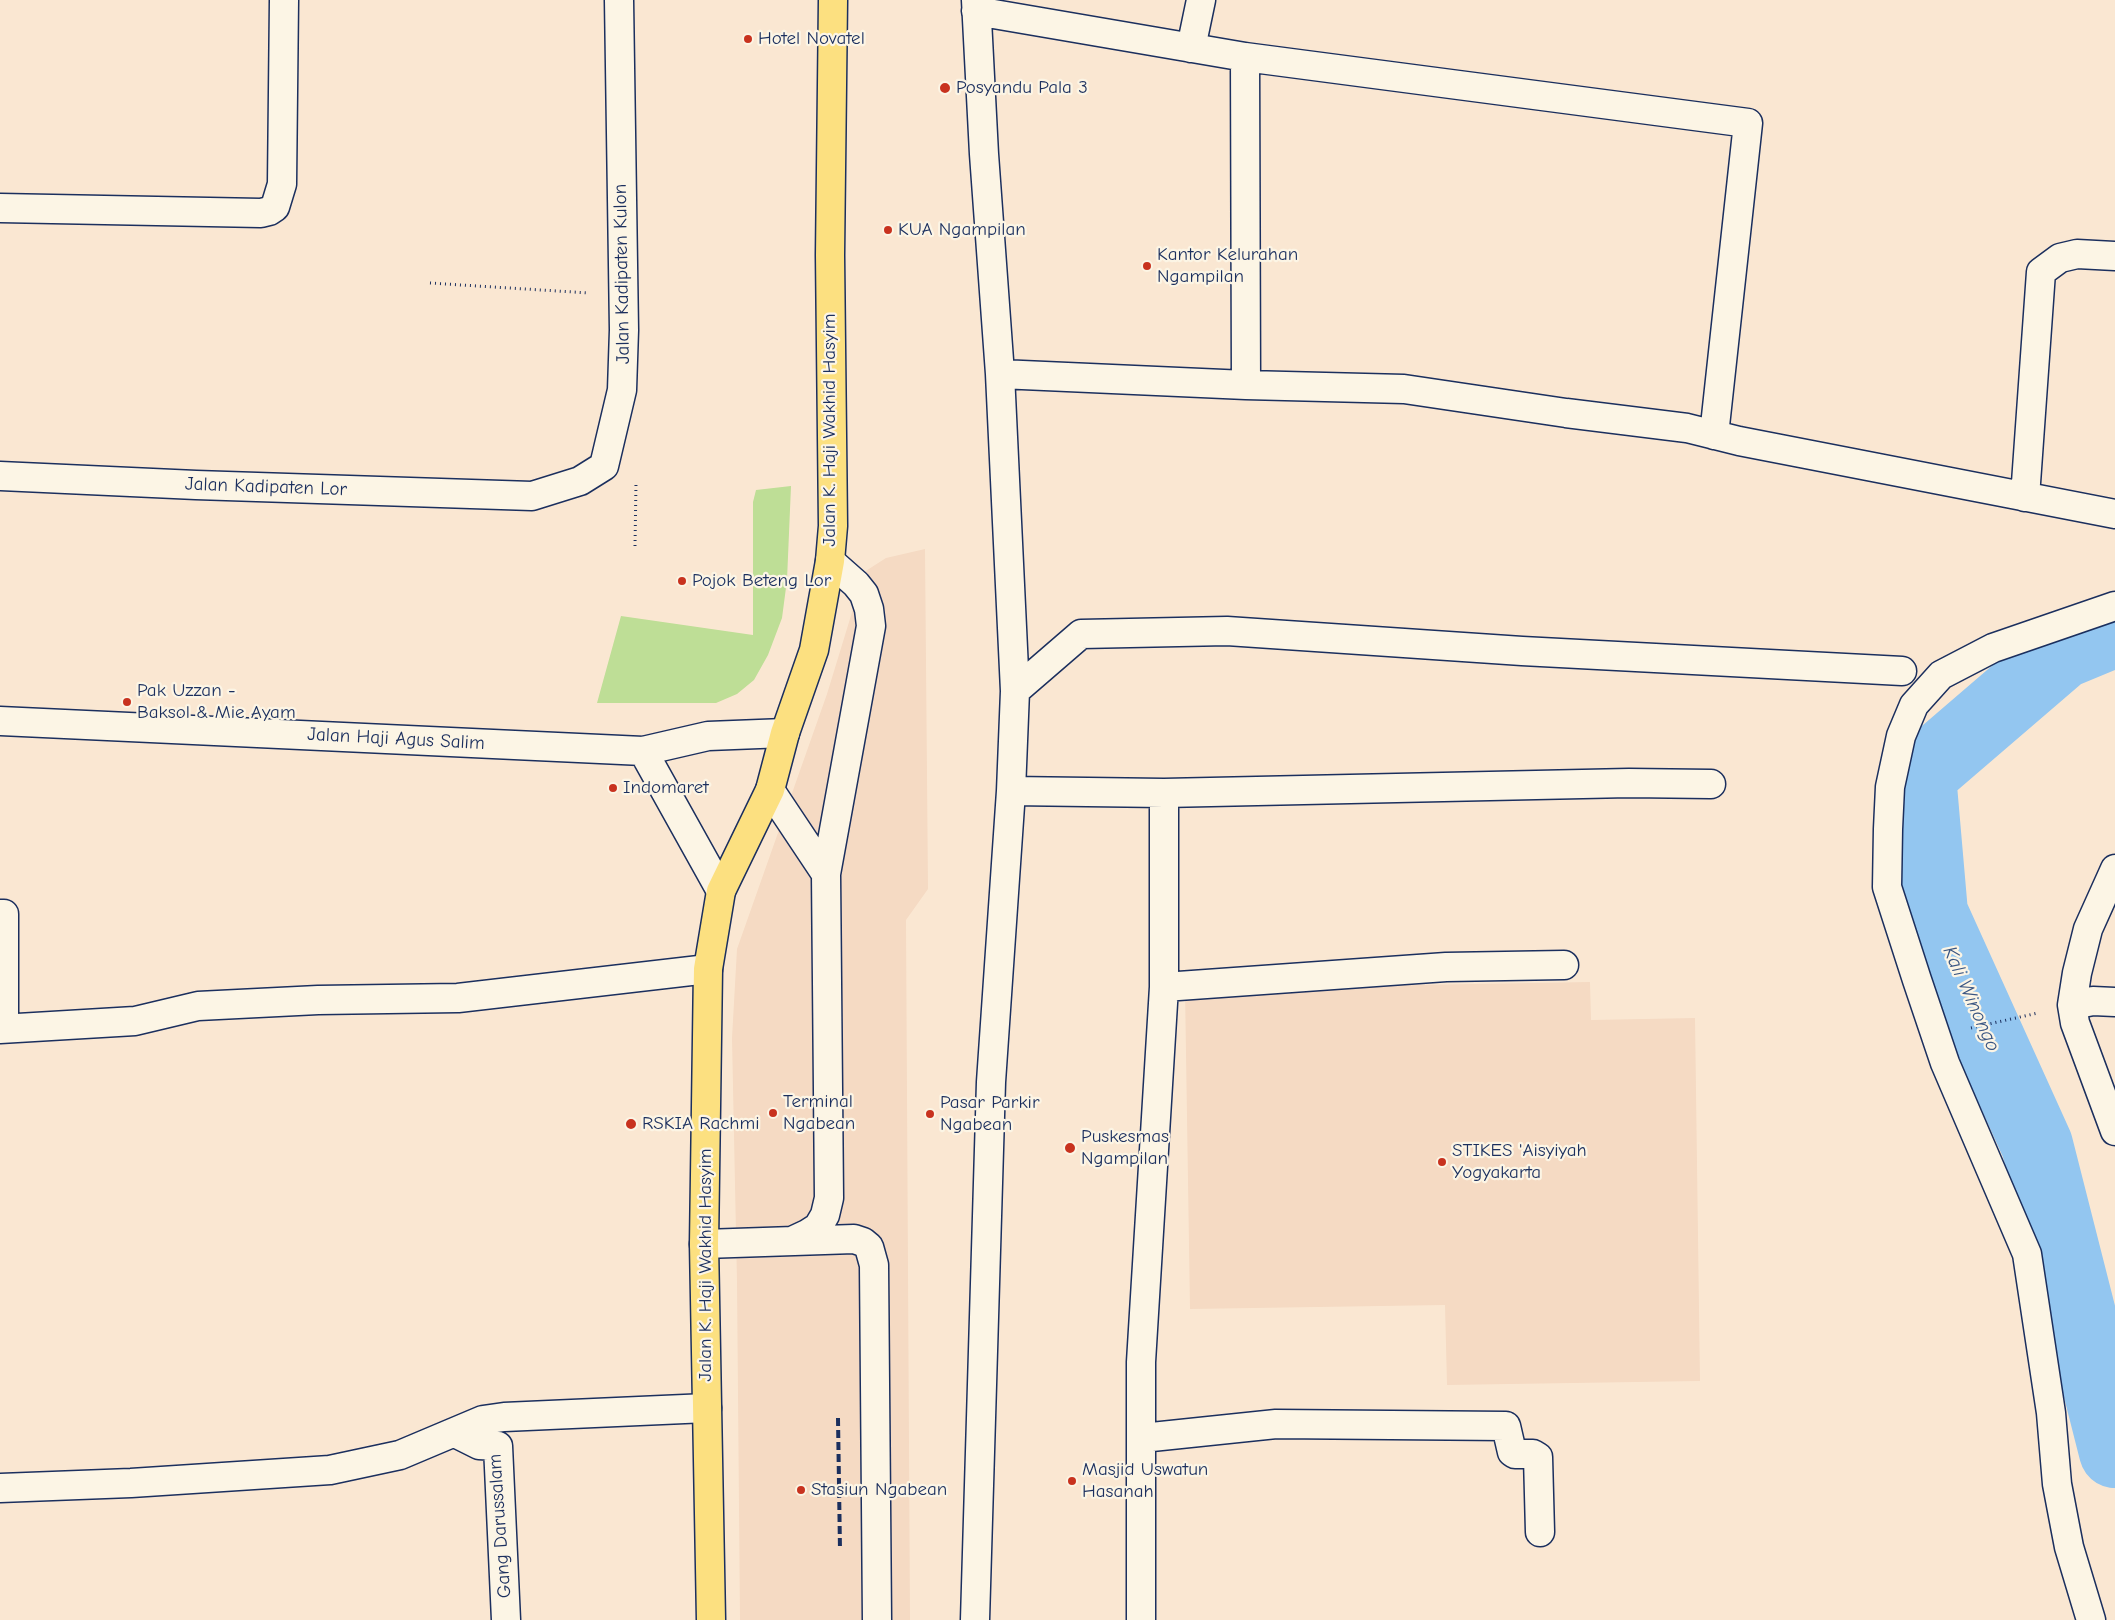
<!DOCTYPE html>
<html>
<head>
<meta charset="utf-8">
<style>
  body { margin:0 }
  canvas { display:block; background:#fae7d2 }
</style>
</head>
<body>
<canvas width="2115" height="1620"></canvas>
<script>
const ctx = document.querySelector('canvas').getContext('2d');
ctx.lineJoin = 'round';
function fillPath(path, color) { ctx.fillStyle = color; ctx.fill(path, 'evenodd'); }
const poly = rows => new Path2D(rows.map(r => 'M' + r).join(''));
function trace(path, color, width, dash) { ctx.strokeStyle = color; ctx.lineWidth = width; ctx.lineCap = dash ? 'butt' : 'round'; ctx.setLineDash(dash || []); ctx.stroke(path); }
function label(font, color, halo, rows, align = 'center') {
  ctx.font = font + ' "Comic Neue",sans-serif'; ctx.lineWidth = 4.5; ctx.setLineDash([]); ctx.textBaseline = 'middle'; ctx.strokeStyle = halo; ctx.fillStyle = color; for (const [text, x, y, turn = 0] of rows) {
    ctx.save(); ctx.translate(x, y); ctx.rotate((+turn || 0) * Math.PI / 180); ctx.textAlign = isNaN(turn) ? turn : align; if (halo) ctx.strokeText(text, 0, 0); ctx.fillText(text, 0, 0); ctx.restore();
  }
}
const built = poly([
  [925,549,928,889,906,920,910,1620,740,1620,737,1282,732,1038,737,949,827,694,853,609,861,574,886,558],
  [1590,982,1591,1020,1695,1018,1700,1381,1447,1385,1445,1305,1190,1309,1185,989]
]);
const green = poly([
  [791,486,787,580,782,618,768,655,754,680,737,694,716,703,597,703,621,616,753,635,753,502,756,490]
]);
const river = poly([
  [2115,631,2062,653,1920,775,1932,913,2037,1145,2115,1452]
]);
const path = poly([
  [430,283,589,293],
  [635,546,636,482],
  [1971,1028,2038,1013]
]);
const minor = poly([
  [976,11,1245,57,1748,123,1714,435],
  [1191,48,1201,0],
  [1245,57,1246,385],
  [0,208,261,213,269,211,275,207,282,184,284,0],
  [1000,374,1246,385,1404,389,1566,413,1687,428,1739,441,2115,514],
  [0,476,196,485,532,496,580,481,604,466,622,390,624,330,619,0],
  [2025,497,2041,272,2060,258,2077,254,2115,256],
  [1015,691,1081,634,1227,631,1522,651,1902,671],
  [0,721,643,751,708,736,785,733],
  [643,751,721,891],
  [770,790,826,874],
  [1011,791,1164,793,1629,783,1711,784],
  [2115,869,2088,929,2077,973,2072,1005,2075,1023,2115,1131],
  [0,914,4,914,4,1028],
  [1164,987,1446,967,1564,965],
  [2072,1005,2093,1001,2115,1002],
  [0,1029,135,1021,198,1006,318,1000,458,998,708,969],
  [792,1241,807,1234,818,1227,825,1215,829,1198,826,874,871,626,869,609,864,594,856,584,830,561],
  [704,1244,854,1239,863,1242,869,1247,874,1265,877,1620],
  [466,1428,455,1433,479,1445,498,1446,506,1620],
  [1142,1438,1276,1424,1506,1426,1512,1452,1515,1454,1533,1454,1538,1457,1540,1532],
  [0,1488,131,1483,330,1470,400,1455,483,1420,504,1417,707,1408],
  [975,1620,991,1082,1011,791,1015,691,1000,374,984,154,976,0],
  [1141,1620,1141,1362,1164,987,1164,793],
  [2091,1620,2069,1547,2057,1484,2051,1413,2027,1254,1945,1063,1917,980,1887,887,1888,829,1890,787,1901,736,1914,705,1941,675,1993,648,2115,606]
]);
const major = poly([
  [711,1620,704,1244,708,969,721,891,770,790,785,733,814,650,830,561,833,526,830,255,833,0]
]);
const rail = poly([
  [838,1418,840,1550]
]);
const markers = [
  [748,39,5,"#c8321e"],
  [945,88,6,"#c8321e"],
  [888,230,5,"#c8321e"],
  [1147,266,5,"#c8321e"],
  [682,581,5,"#c8321e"],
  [127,702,5,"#c8321e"],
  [613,788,5,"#c8321e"],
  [773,1113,5,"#c8321e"],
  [930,1114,5,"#c8321e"],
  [631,1124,6,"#c8321e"],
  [1070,1148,6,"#c8321e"],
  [1442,1162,5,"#c8321e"],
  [1072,1481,5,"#c8321e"],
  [801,1490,5,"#c8321e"]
];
const poiNames = [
  ["Hotel Novatel",758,39],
  ["Posyandu Pala 3",956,88],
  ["KUA Ngampilan",898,230],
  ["Kantor Kelurahan",1157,255],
  ["Ngampilan",1157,277],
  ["Pojok Beteng Lor",692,581],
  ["Pak Uzzan -",137,691],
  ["Baksol & Mie Ayam",137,713],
  ["Indomaret",623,788],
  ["Terminal",783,1102],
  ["Ngabean",783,1124],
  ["Pasar Parkir",940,1103],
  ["Ngabean",940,1125],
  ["RSKIA Rachmi",642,1124],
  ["Puskesmas",1081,1137],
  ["Ngampilan",1081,1159],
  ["STIKES 'Aisyiyah",1452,1151],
  ["Yogyakarta",1452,1173],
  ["Masjid Uswatun",1082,1470],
  ["Hasanah",1082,1492],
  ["Stasiun Ngabean",811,1490]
];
const streetNames = [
  ["Jalan Kadipaten Kulon",622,274,-91],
  ["Jalan K. Haji Wakhid Hasyim",830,430,-90],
  ["Jalan Kadipaten Lor",266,487,2],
  ["Jalan Haji Agus Salim",396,739,3],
  ["Jalan K. Haji Wakhid Hasyim",706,1265,-90],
  ["Gang Darussalam",500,1526,-94]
];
const waterNames = [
  ["Kali Winongo",1971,999,66]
];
fillPath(built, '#f5dac3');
fillPath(green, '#bede96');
trace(river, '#93c6f0', 72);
trace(minor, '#1b2f5e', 31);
trace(major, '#1b2f5e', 31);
trace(path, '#1b2f5e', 3, [1, 4]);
trace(minor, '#fcf5e5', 28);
trace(major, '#fce080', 28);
trace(rail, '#1b2f5e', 4, [8, 4]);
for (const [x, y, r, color] of markers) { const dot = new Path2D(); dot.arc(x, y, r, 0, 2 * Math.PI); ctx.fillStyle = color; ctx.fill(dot); trace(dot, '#fcf5e5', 2); }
label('19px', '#1b2f5e', '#fcf5e5', poiNames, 'left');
label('19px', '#1b2f5e', '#fcf5e5', streetNames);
label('italic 20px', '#395582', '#fcf5e5', waterNames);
</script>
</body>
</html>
